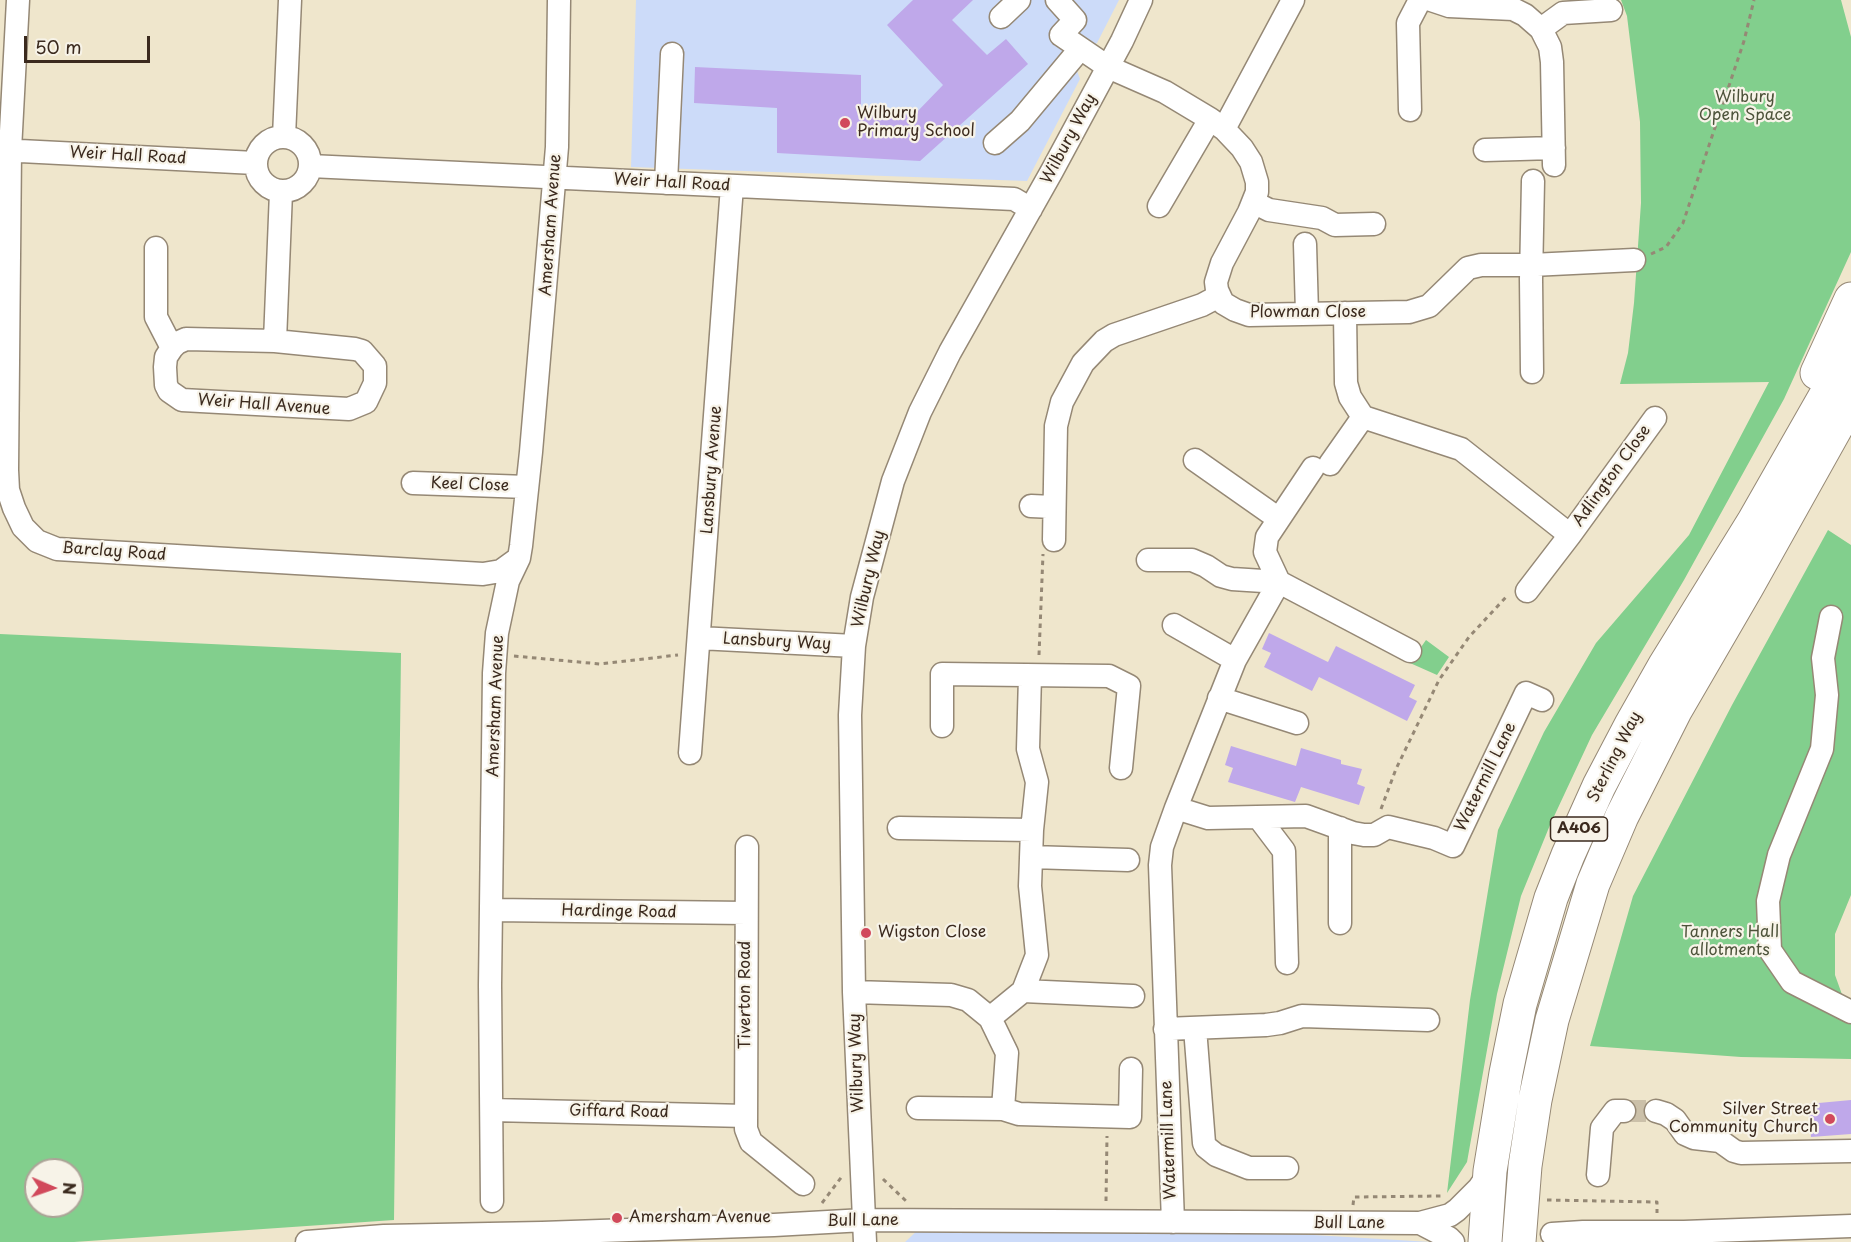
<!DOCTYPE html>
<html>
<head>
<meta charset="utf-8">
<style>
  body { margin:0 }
  #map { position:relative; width:1851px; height:1242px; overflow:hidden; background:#efe6cc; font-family:"Playpen Sans",sans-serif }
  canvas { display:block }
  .north { position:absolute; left:24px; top:1158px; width:60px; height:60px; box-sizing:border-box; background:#f7f3e8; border:2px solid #aca397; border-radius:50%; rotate:92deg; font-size:16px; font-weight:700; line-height:24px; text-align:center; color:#3b2a1e }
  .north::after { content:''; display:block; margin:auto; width:21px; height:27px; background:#d1495b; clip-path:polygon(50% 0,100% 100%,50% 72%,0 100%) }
  .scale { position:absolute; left:24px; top:36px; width:126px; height:27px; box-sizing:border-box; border:3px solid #3b2a1e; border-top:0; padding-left:8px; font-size:18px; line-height:21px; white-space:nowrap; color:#3b2a1e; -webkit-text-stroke:4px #f7f3e8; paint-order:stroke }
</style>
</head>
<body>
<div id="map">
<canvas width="1851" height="1242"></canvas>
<div class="north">N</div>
<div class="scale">50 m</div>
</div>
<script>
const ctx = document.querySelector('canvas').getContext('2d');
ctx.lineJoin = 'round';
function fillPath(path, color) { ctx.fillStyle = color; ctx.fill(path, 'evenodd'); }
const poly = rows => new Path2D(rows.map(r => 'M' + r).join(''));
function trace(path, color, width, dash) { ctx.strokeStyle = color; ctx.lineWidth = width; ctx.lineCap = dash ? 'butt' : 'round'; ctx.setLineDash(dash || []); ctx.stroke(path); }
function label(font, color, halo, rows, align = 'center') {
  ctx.font = font + ' "Playpen Sans",sans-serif'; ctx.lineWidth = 4.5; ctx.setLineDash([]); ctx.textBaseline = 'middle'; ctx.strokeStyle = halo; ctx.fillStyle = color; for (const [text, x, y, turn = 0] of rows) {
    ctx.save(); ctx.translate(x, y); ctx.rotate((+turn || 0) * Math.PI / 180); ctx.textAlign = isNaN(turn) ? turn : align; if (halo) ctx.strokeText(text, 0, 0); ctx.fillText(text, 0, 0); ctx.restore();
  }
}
const built = poly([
  [636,0,1119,0,1097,43,1092,46,1076,68,1080,79,1027,181,631,167],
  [919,1229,1297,1234,1431,1242,905,1242]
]);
const green = poly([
  [1621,0,1841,0,1851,37,1851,252,1784,399,1684,580,1592,735,1550,825,1521,896,1497,994,1467,1162,1447,1193,1470,1000,1498,830,1544,732,1596,643,1689,535,1769,382,1620,384,1628,353,1634,303,1641,203,1640,122,1627,16],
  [1828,530,1851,545,1851,895,1835,934,1835,975,1844,1000,1851,1005,1851,1059,1741,1057,1590,1046,1633,896,1732,705],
  [0,634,401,653,394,1220,74,1242,0,1242],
  [36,1170,72,1170,72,1206,36,1206],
  [1426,640,1449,657,1437,675,1410,663]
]);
const building = poly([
  [913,0,973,0,952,20,987,55,1006,39,1028,64,920,161,777,153,777,108,694,103,695,67,861,75,861,112,914,115,943,85,887,25],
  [1269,633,1328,662,1336,646,1415,685,1409,697,1417,701,1407,721,1319,677,1312,691,1264,667,1271,653,1262,649],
  [1231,746,1296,766,1301,748,1341,760,1341,764,1362,769,1357,784,1365,787,1359,805,1301,787,1295,802,1228,782,1233,768,1225,765],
  [1851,1100,1851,1134,1811,1137,1808,1104]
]);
const minorTunnel = poly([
  [1624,1111,1656,1111]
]);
const path = poly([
  [1651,254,1666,247,1683,223,1744,41,1754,0],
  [1039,655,1043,554],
  [514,656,600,664,678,655],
  [1381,809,1396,769,1439,680,1469,637,1507,596],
  [883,1179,906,1201],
  [1547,1200,1657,1202,1657,1213],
  [1106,1201,1107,1136],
  [822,1203,843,1175],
  [1353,1205,1354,1197,1441,1196]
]);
const minor = poly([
  [18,0,10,150,7,470,8,490,14,508,23,527,37,541,57,549,483,574,501,571,519,558],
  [1057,0,1075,20,1061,35,1108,67,1165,92,1210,119,1224,129,1242,148,1251,162,1257,182,1257,192,1249,212,1222,263,1216,282,1217,290,1223,303,1235,310,1249,315,1409,312,1429,306,1468,268,1481,265,1532,265,1634,260],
  [1431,0,1449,6,1513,9,1525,15,1541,29,1550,47,1552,62,1554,165],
  [1001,17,1019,0],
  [1541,29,1563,13,1611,10],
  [1410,110,1408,23,1420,0],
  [1224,129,1293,0],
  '256 164a27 27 0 1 1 54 0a27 27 0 1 1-54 0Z',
  [284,137,290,0],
  [995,143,1020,121,1080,49],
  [0,150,255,163],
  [1485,150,1554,148],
  [310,166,1014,199,1031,209],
  [666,183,672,54],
  [1253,202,1269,210,1322,218,1335,225,1374,224],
  [1159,206,1210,119],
  [1305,244,1307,313],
  [156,248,156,317,172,348],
  [1345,313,1346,383,1350,397,1363,417,1461,449,1570,535],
  [186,339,275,341,355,349,362,351,375,366,375,383,366,402,349,409,182,400,169,391,166,385,165,367,166,357,172,348,177,343,186,339],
  [275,341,281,192],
  [1532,372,1531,279,1533,181],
  [1195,460,1279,519],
  [1330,464,1363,417],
  [413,483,527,487],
  [1031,506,1053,507],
  [1054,540,1056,426,1062,402,1083,363,1104,341,1114,335,1202,305,1219,296],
  [1148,560,1192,560,1206,566,1221,576,1232,579,1279,582,1265,552,1267,537,1313,468],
  [1527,591,1570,535,1655,418],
  [1831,617,1823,658,1827,695,1822,749,1779,855,1768,901,1770,950,1792,982,1851,1012],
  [1174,625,1235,660],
  [699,638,854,646],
  [1219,698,1297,723],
  [942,726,942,674,1109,676,1129,686,1121,768],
  [690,753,732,186],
  [1176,808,1235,660,1279,582,1410,651],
  [1259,818,1284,851,1287,963],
  [899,828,1032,830],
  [1340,828,1340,923],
  [747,847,746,1129,751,1142,803,1184],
  [1031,857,1128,860],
  [492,910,746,913],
  [1023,991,1133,996],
  [854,992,951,995,968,1000,990,1018,1007,1053,1003,1109],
  [990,1018,1023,991,1037,955,1030,886,1032,830,1037,782,1028,749,1030,676],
  [1195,1028,1204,1143,1206,1147,1216,1155,1249,1168,1287,1168],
  [1165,1029,1266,1025,1280,1023,1302,1016,1428,1020],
  [918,1108,1003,1109,1019,1114,1130,1117,1131,1069],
  [492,1110,746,1116],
  [1656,1111,1666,1114,1675,1120,1685,1134,1694,1138,1720,1141,1734,1151,1741,1153,1851,1151],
  [1598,1175,1602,1128,1615,1111,1624,1111],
  [492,1201,490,985,494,673,497,633,508,581,519,558,521,546,531,452,557,147,559,0],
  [1173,1222,1160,865,1162,847,1176,808,1208,818,1306,816,1353,833,1364,835,1374,835,1388,827,1434,838,1453,846,1526,693,1542,700],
  [1420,1223,1449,1238,1453,1242],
  [1552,1234,1583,1232,1684,1232,1851,1226],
  [307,1242,384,1236,542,1233,774,1225,864,1220,1420,1223,1450,1215,1457,1210,1479,1188,1490,1172],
  [865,1242,854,992,850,715,854,646,862,597,893,481,920,412,950,352,1052,171,1122,41,1141,0]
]);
const highway = poly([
  [1817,373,1851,299],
  [1485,1242,1490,1171,1506,1073,1520,1004,1551,898,1568,855,1599,786,1631,725,1665,665,1754,521,1851,351],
  [1519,1242,1525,1166,1535,1100,1552,1020,1593,884,1622,816,1675,711,1747,587,1851,401]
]);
const markers = [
  [845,123,6,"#d1495b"],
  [866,933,6,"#d1495b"],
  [1830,1119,6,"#d1495b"],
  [617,1218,6,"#d1495b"]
];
const shields = [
  [1579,829,57]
];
const shieldNames = [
  ["A406",1579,829]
];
const parkNames = [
  ["Wilbury",1745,98],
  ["Open Space",1745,116],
  ["Tanners Hall",1730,933],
  ["allotments",1730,951]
];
const poiNames = [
  ["Wilbury",857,114],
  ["Primary School",857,132],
  ["Wigston Close",878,933],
  ["Silver Street",1818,1110,"right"],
  ["Community Church",1818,1128,"right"],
  ["Amersham Avenue",629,1218]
];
const streetNames = [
  ["Wilbury Way",1069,139,-62],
  ["Weir Hall Road",128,156,3],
  ["Weir Hall Road",672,183,3],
  ["Amersham Avenue",551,225,-86],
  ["Plowman Close",1308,313],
  ["Weir Hall Avenue",264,405,4],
  ["Lansbury Avenue",712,470,-86],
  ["Adlington Close",1612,476,-54],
  ["Keel Close",470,485,2],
  ["Barclay Road",114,552,4],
  ["Wilbury Way",869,579,-77],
  ["Lansbury Way",777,642,3],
  ["Amersham Avenue",496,706,-88],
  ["Sterling Way",1615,757,-63],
  ["Watermill Lane",1486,777,-64],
  ["Hardinge Road",619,912,1],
  ["Tiverton Road",746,995,-90],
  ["Wilbury Way",857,1063,-92],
  ["Giffard Road",619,1112,1],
  ["Watermill Lane",1169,1140,-92],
  ["Bull Lane",863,1221,-1],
  ["Bull Lane",1349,1224]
];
fillPath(built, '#ccdbf9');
fillPath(green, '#82cf8d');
fillPath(building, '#bfa8ea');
trace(minorTunnel, '#cbc0a9', 22, [22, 11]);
trace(minor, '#958875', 25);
trace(highway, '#958875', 35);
trace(path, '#958875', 3, [4.5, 4.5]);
trace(minor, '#fff', 22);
trace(highway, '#fff', 33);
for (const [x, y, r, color] of markers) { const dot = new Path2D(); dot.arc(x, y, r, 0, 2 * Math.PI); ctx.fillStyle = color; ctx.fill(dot); trace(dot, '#f7f3e8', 2); }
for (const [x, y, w] of shields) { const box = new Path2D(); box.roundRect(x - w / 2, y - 12, w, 24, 4.5); ctx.fillStyle = '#f7f3e8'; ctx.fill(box); trace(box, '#3b2a1e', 1.5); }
label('bold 15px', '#3b2a1e', null, shieldNames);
label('16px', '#4d533a', '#f7f3e8', parkNames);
label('16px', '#3b2a1e', '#f7f3e8', poiNames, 'left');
label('16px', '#3b2a1e', '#f7f3e8', streetNames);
</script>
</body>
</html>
